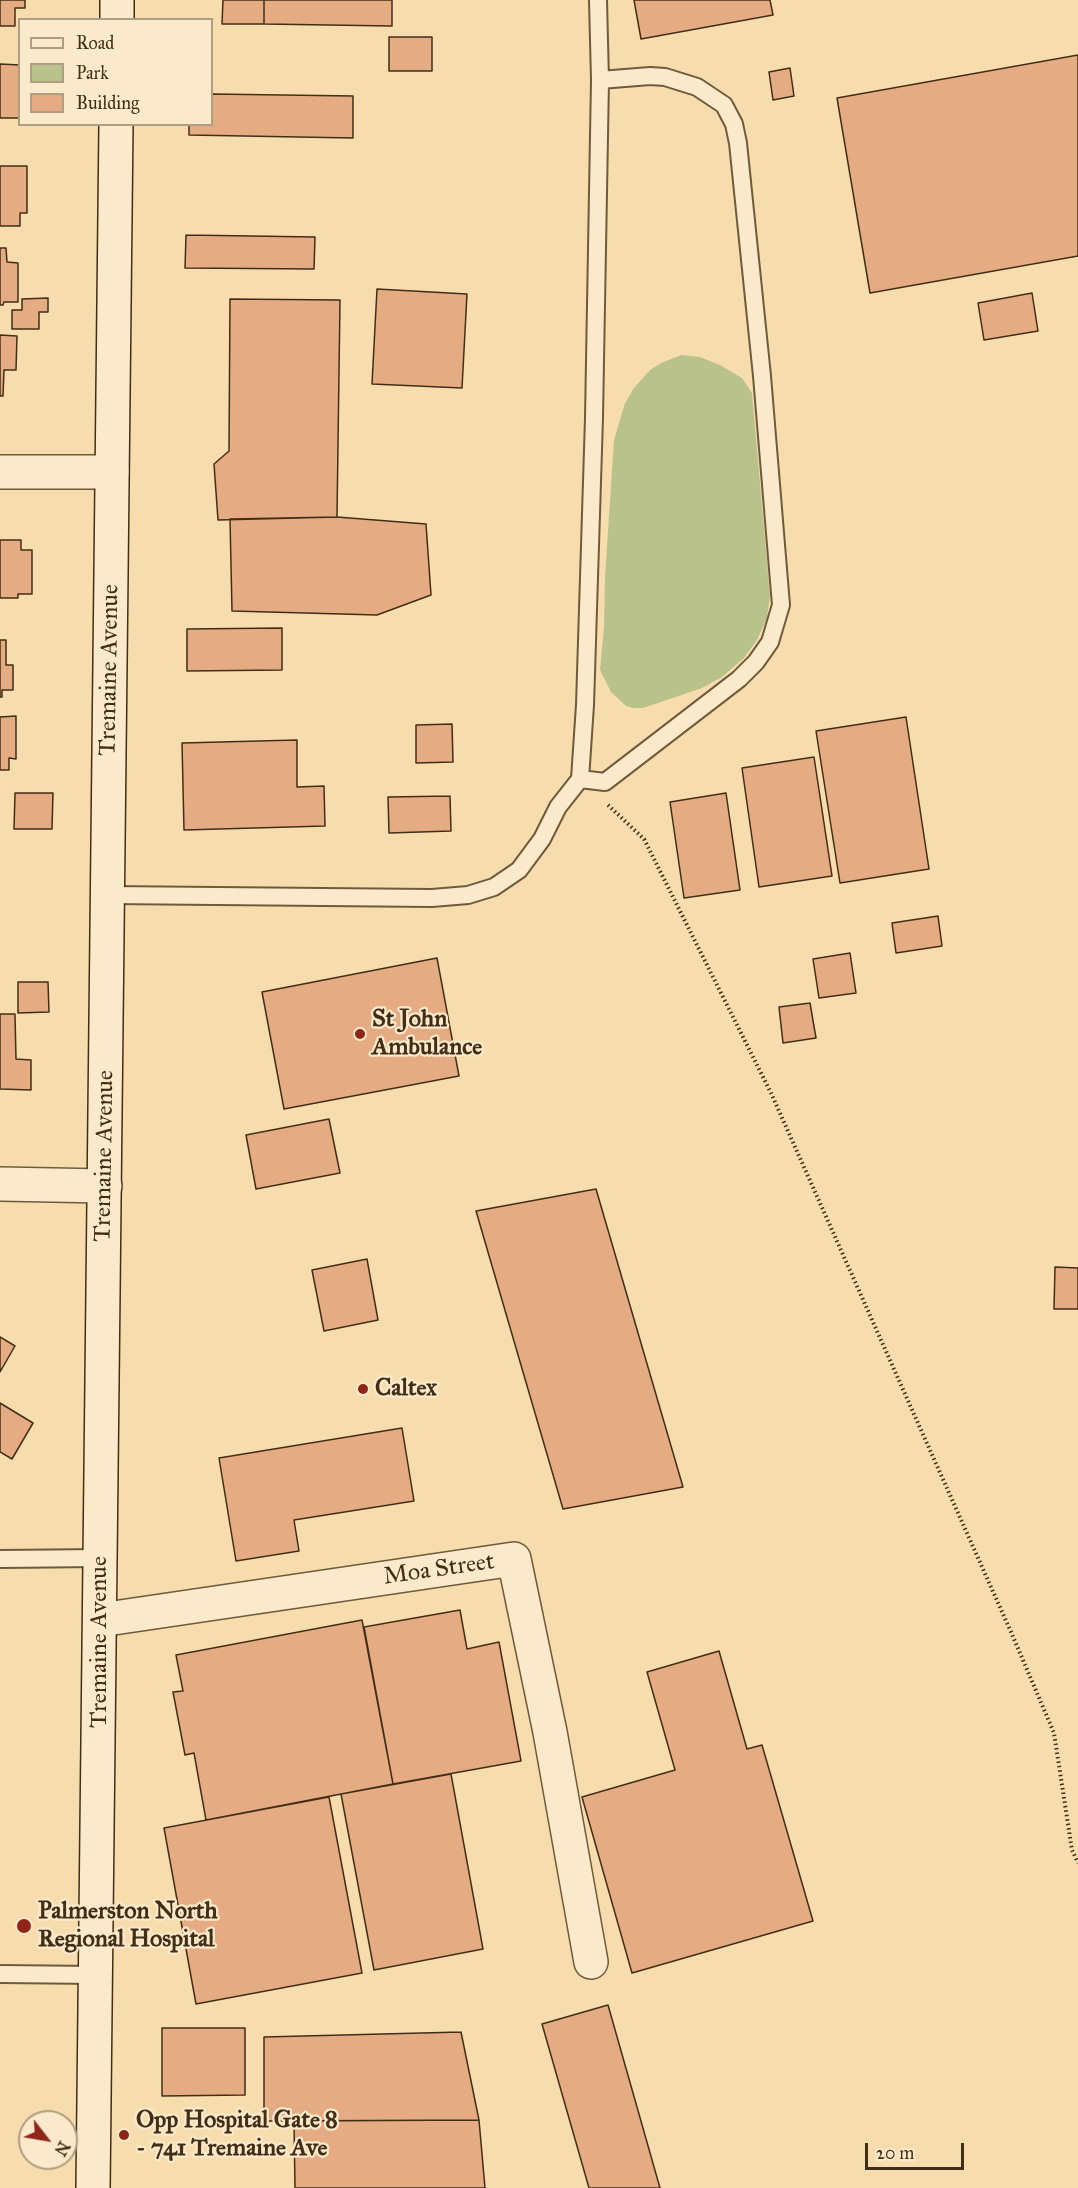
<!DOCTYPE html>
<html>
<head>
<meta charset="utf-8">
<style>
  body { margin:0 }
  #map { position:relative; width:1078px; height:2188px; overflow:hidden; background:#f7ddae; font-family:"IM FELL Great Primer",serif }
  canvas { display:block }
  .legend { position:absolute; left:18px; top:18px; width:195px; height:108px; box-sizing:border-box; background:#fae9ca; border:2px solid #b09e82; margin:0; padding:8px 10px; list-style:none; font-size:18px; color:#422e16 }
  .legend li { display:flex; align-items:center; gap:12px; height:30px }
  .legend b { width:30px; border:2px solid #b09e82 }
  .north { position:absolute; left:18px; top:2110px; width:60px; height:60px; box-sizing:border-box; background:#fae9ca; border:2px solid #b09e82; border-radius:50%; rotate:121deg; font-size:16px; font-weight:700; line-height:24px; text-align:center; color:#422e16 }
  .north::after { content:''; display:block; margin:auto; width:21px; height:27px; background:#8f2418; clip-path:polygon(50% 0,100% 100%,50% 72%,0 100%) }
  .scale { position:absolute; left:865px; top:2143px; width:99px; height:27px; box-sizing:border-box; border:3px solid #422e16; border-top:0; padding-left:8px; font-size:18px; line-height:21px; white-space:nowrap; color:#422e16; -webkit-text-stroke:4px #fae9ca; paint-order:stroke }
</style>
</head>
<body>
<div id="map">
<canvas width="1078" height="2188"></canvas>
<ul class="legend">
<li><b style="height:8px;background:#fae9ca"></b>Road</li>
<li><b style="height:16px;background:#bac28c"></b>Park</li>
<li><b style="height:16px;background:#e5ab83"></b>Building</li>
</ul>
<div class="north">N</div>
<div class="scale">20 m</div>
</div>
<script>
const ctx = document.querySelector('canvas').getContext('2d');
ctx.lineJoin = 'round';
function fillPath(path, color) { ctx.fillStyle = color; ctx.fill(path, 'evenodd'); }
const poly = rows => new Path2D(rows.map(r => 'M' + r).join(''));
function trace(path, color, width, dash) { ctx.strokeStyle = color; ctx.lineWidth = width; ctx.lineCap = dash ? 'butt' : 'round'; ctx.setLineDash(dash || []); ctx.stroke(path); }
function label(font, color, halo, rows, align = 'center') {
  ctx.font = font + ' "IM FELL Great Primer",serif'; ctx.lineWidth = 4.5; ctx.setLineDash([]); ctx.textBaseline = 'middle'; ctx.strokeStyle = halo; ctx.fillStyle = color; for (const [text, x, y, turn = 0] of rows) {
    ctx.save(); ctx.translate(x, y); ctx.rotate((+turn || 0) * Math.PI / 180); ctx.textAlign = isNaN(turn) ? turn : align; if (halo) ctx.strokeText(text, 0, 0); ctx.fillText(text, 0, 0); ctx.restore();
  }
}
const green = poly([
  [681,355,700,357,720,365,742,378,752,393,770,596,767,618,757,640,744,658,722,677,702,688,643,708,633,708,626,706,611,692,600,670,604,627,605,577,614,440,625,403,634,388,650,370,661,363]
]);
const building = poly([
  [0,0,25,0,25,8,15,8,15,26,0,26,0,0],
  [223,0,264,0,264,24,222,24,223,0],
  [264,0,392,0,392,26,264,24,264,0],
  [634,0,770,0,773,15,641,39,634,0],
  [389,37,432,37,432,71,389,71,389,37],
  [1078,55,1078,256,870,293,837,98,1078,55],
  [0,64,20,65,20,118,0,118,0,64],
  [790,68,794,96,773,100,769,72,790,68],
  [212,94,353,96,353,138,189,135,189,124,212,124,212,94],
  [0,166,27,166,27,213,20,213,20,226,0,226,0,166],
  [186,235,315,237,314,269,185,268,186,235],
  [0,248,6,248,7,262,18,263,18,302,4,302,3,305,0,305,0,248],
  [377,289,467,294,462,388,372,384,377,289],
  [1032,293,1038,331,984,340,978,303,1032,293],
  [48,298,48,312,39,312,39,329,12,329,12,310,22,310,22,299,48,298],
  [230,299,340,300,337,517,218,520,214,464,229,451,230,299],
  [0,335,17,336,16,370,4,370,3,396,0,396,0,335],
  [337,517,426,524,431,595,377,615,232,611,230,519,337,517],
  [0,540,21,540,21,550,32,550,32,594,18,594,18,598,0,598,0,540],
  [282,628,282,670,187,671,187,629,282,628],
  [0,640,6,640,6,665,13,665,13,690,2,690,2,697,0,697,0,640],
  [16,716,16,759,9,758,9,770,0,770,0,717,16,716],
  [906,717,929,869,840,883,816,731,906,717],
  [452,724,453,762,416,763,416,725,452,724],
  [297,740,297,787,324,786,325,826,184,830,182,743,297,740],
  [814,757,832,876,759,887,742,768,814,757],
  [15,793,53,793,52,829,14,829,15,793],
  [726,793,740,890,684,898,670,802,726,793],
  [450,796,451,831,389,833,388,797,450,796],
  [938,916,942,946,896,953,892,923,938,916],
  [850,953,856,993,819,998,813,959,850,953],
  [437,958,459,1076,284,1109,262,992,437,958],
  [18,982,48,982,49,1012,18,1013,18,982],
  [810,1003,816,1038,783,1043,779,1007,810,1003],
  [0,1014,15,1014,16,1059,31,1060,31,1090,0,1089,0,1014],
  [329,1119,340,1173,256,1189,246,1135,329,1119],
  [596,1189,683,1487,563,1509,476,1211,596,1189],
  [367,1259,378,1320,324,1331,312,1270,367,1259],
  [1055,1267,1078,1268,1078,1309,1054,1309,1055,1267],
  [0,1337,15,1346,0,1372,0,1337],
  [0,1403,33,1423,12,1459,0,1452,0,1403],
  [402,1428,414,1501,294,1520,299,1551,236,1561,219,1458,402,1428],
  [460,1610,467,1649,499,1642,521,1761,393,1784,364,1627,460,1610],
  [362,1620,393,1784,206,1820,194,1753,185,1755,173,1692,183,1691,176,1655,362,1620],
  [719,1651,747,1749,762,1745,813,1921,632,1973,582,1797,675,1770,647,1672,719,1651],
  [451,1774,483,1949,374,1970,341,1794,451,1774],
  [329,1797,362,1973,196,2004,164,1828,329,1797],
  [608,2005,660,2188,589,2188,542,2024,608,2005],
  [162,2028,245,2028,245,2095,162,2096,162,2028],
  [461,2032,479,2120,264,2121,264,2037,461,2032],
  [479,2120,485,2188,295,2188,294,2121,479,2120]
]);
const path = poly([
  [608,805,644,839,771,1093,1011,1632,1054,1733,1072,1850,1078,1863]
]);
const lane = poly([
  [598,0,600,80],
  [650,76,665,77,697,87,724,105,734,124,738,143,762,376,781,605,770,642,756,662,739,679,605,782,580,779,585,705,594,418,600,80,650,76],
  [108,895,432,898,468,895,494,887,519,870,542,839,558,807,580,779],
  [0,1559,101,1558],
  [0,1974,97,1975]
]);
const street = poly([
  [0,472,112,472],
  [0,1184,105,1186],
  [100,1620,514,1559,550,1732,591,1962]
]);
const secondary = poly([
  [117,20,117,0],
  [93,2188,116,124]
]);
const markers = [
  [360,1034,6,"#8f2418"],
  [363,1389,6,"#8f2418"],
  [24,1926,8,"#8f2418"],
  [124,2135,6,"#8f2418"]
];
const streetNames = [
  ["Tremaine Avenue",110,670,-89],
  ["Tremaine Avenue",105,1156,-89],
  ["Moa Street",439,1570,-8],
  ["Tremaine Avenue",100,1642,-90]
];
const poiNames = [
  ["St John",372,1020],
  ["Ambulance",372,1048],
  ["Caltex",375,1389],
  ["Palmerston North",38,1912],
  ["Regional Hospital",38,1940],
  ["Opp Hospital Gate 8",136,2121],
  ["- 741 Tremaine Ave",136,2149]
];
fillPath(green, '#bac28c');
fillPath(building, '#e5ab83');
trace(building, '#422e16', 1.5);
trace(lane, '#6f5a3c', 20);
trace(street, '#6f5a3c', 36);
trace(secondary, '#422e16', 36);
trace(path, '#422e16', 4, [1.5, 3]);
trace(lane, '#fae9ca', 16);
trace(street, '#fae9ca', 33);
trace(secondary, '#fae9ca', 33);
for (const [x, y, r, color] of markers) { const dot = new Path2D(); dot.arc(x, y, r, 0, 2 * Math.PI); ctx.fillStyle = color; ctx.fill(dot); trace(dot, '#fae9ca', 2); }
label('24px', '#422e16', '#fae9ca', streetNames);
label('bold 24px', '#422e16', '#fae9ca', poiNames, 'left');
</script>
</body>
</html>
